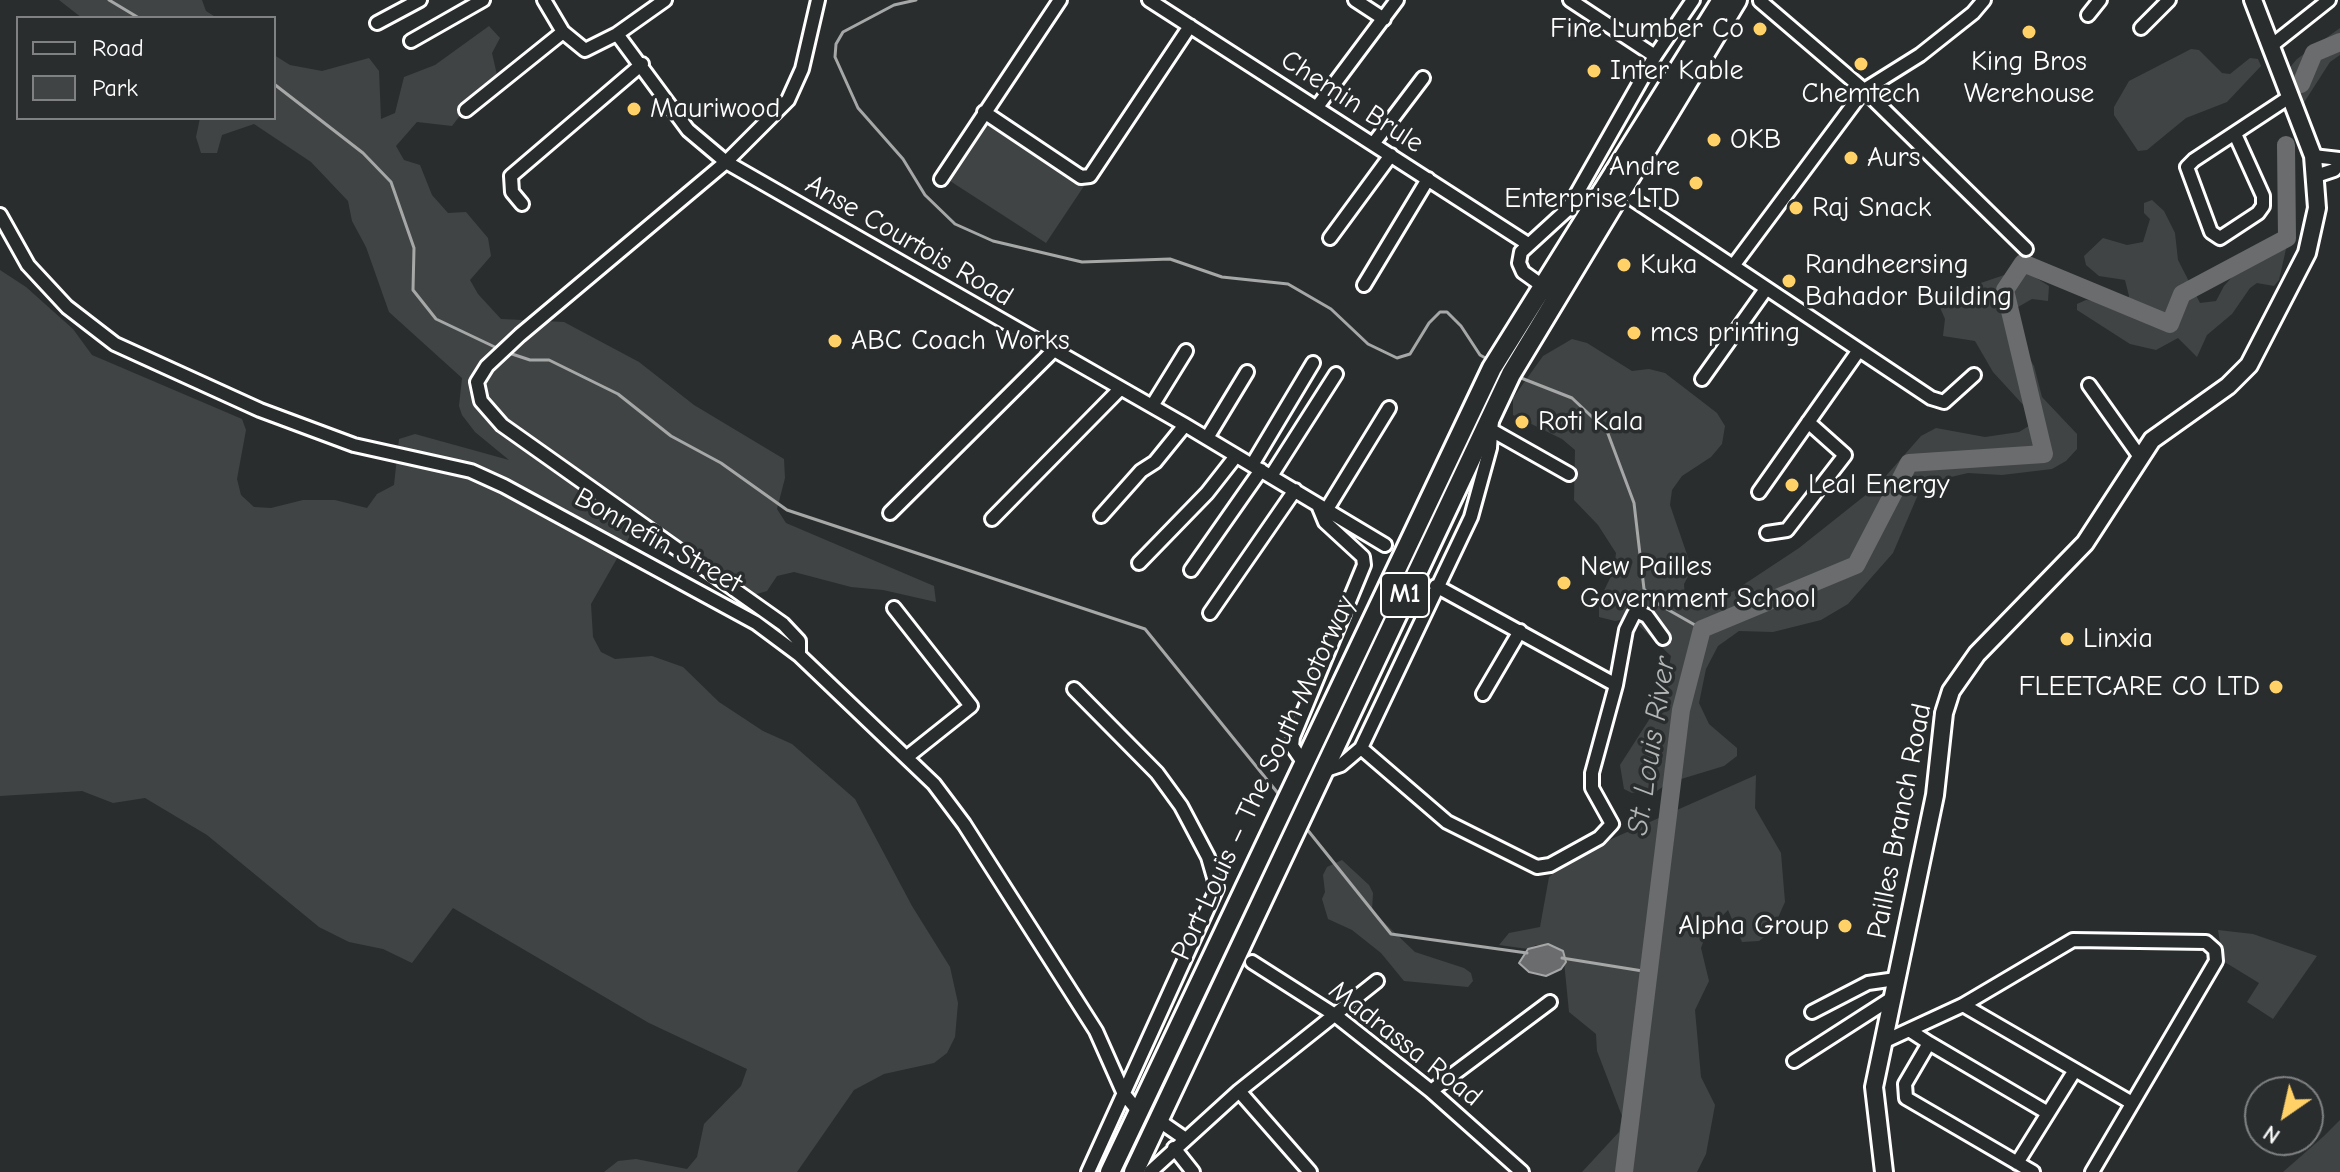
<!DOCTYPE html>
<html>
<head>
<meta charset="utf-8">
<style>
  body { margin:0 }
  #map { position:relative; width:2340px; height:1172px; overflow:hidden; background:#2a2d2e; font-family:"Comic Neue",sans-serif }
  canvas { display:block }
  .legend { position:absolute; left:16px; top:16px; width:260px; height:104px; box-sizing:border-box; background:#2a2d2e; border:2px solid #7f8182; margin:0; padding:10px 14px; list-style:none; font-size:24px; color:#fff }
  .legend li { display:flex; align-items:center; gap:16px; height:40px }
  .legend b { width:40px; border:2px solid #7f8182 }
  .north { position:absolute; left:2244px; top:1076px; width:80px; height:80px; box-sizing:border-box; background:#2a2d2e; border:2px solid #7f8182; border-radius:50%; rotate:214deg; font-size:22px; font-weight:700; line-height:32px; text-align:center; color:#fff }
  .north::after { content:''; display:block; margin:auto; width:28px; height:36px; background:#ffd166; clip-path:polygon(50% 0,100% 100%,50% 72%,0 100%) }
</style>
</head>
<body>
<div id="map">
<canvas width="2340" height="1172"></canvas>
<ul class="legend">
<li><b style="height:10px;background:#2a2d2e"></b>Road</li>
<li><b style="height:22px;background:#414445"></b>Park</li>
</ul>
<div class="north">N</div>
</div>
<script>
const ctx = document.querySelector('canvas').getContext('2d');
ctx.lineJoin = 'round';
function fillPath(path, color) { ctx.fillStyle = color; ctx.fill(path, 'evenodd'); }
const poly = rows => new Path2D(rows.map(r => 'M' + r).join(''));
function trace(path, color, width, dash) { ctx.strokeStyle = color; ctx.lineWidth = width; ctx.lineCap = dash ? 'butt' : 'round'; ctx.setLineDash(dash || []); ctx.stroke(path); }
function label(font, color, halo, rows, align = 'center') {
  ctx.font = font + ' "Comic Neue",sans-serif'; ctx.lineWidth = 7; ctx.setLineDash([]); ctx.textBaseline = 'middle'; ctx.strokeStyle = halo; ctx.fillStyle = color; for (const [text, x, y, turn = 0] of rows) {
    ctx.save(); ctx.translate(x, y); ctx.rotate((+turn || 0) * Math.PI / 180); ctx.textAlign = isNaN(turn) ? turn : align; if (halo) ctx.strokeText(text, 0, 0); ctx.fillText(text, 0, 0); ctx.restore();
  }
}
const green = poly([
  [59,0,202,0,206,11,217,18,82,18],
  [489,26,500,38,492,53,499,84,472,100,452,126,417,122,396,146,404,160,420,165,432,195,448,213,466,212,488,238,491,256,470,280,478,294,501,319,564,322,639,362,694,405,784,459,785,478,777,509,786,523,934,586,936,602,883,590,851,587,794,572,777,576,767,591,750,596,734,591,635,527,591,604,593,637,601,652,615,659,652,656,683,667,719,702,763,731,792,744,855,799,912,906,950,967,958,1003,955,1037,947,1053,934,1063,884,1074,854,1090,797,1172,604,1172,618,1161,636,1159,687,1169,697,1157,704,1124,741,1086,747,1069,649,1023,453,908,412,963,383,949,349,942,319,927,207,835,145,798,113,803,82,791,0,796,0,270,26,287,73,329,92,355,242,419,246,430,237,479,241,495,254,507,271,508,303,500,335,500,367,508,377,494,394,485,399,439,415,434,509,460,475,432,462,415,459,406,462,378,389,312,366,247,352,221,348,201,311,162,254,124,222,135,217,153,201,153,196,137,200,118,274,118,274,55,290,65,322,71,369,58,379,71,381,119,395,113,404,77,435,65],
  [2340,28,2340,55,2330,62,2303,104,2286,72,2297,59],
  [2191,49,2199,50,2222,73,2230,74,2250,58,2258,59,2261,66,2227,102,2186,118,2147,150,2138,151,2114,115,2114,107,2129,81],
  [986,118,1086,183,1046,243,947,179],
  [2152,200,2164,211,2175,233,2178,260,2200,303,2216,301,2224,286,2263,242,2286,249,2279,280,2274,286,2257,283,2250,288,2232,314,2207,335,2197,357,2178,338,2156,350,2130,344,2077,310,2077,304,2086,300,2126,304,2129,296,2125,280,2099,276,2086,265,2084,256,2103,238,2127,245,2143,242,2150,219,2144,213,2144,203],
  [2022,269,2049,286,2048,301,2032,299,2018,307,2012,322,2017,338,2034,366,2042,397,2077,434,2077,449,2066,461,2052,469,2002,475,1968,473,1934,481,1920,490,1893,553,1848,604,1821,620,1773,632,1739,631,1718,646,1706,669,1699,703,1709,724,1737,748,1737,756,1724,766,1668,783,1654,793,1648,789,1632,793,1624,789,1620,765,1663,698,1671,656,1631,618,1615,621,1599,617,1599,601,1614,570,1616,553,1598,525,1574,500,1575,450,1562,439,1513,415,1513,398,1543,356,1572,339,1587,343,1632,371,1649,369,1665,373,1717,413,1725,426,1722,444,1711,457,1682,476,1672,490,1670,505,1692,569,1684,584,1685,600,1718,597,1734,591,1799,548,1877,486,1921,436,1936,428,1985,437,2019,432,2032,424,2026,408,1993,372,1975,341,1943,336,1945,319,1938,303,1944,288,1960,290],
  [1756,775,1755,808,1781,853,1785,902,1772,931,1759,941,1742,942,1728,910,1707,932,1701,948,1709,981,1695,1010,1701,1077,1715,1105,1706,1154,1697,1172,1582,1172,1619,1132,1622,1116,1597,1051,1596,1034,1569,1012,1563,951,1536,945,1528,949,1499,945,1509,933,1540,927,1549,877,1573,856],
  [1342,860,1369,885,1373,893,1372,911,1415,952,1464,968,1471,973,1473,981,1468,987,1404,981,1381,953,1352,930,1328,919,1322,899,1325,892,1323,875,1327,867],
  [2218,930,2253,934,2317,956,2273,1019,2247,1002,2259,983,2223,961],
  [2340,1120,2340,1172,2283,1172,2324,1136]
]);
const water = poly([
  [1548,944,1563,951,1566,962,1561,969,1546,976,1529,972,1519,963,1528,949,1548,944]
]);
const stream = poly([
  [109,0,139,18],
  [916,0,894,5,843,32,836,44,835,57,858,108,903,159,925,195,955,224,993,241,1082,262,1170,259,1222,277,1288,284,1331,309,1368,344,1397,358,1410,354,1429,323,1440,312,1447,312,1461,326,1480,355,1489,360],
  [274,84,363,153,391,182,414,248,413,290,436,319,499,349],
  [506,352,530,360,549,360,618,394,671,436,721,463,787,510,1145,629,1281,797],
  [1516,376,1572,398,1607,431,1634,503,1644,589,1658,604,1702,629],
  [1306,828,1391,934,1527,953],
  [1562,958,1649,972]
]);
const river = poly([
  [2301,84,2314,53,2340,42],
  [1624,1172,1681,710,1702,629,1856,565,1909,463,2044,454,2005,290,2023,263,2170,324,2182,294,2287,238,2286,145]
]);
const minor = poly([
  [544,0,563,32,585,50,617,34,688,130,726,162,1185,425,1385,545],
  [1149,0,1528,244],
  [1355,0,1384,19],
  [1570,0,1655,56],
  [1760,1,1864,90,2026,249],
  [2088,15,2100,0],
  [377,23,420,0],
  [2141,28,2169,0],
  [617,34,665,0],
  [411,41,483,0],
  [2271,46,2329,0],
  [1317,107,1397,0],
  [466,110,563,32],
  [984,112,1081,177,1090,176,1190,26],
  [2235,134,2263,196,2263,206,2258,213,2220,238,2211,232,2187,167,2194,160,2291,96],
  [1373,144,1423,78],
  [2313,156,2340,159],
  [2316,176,2334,170,2340,163],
  [941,179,1060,0],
  [1634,200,1931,398,1944,402,1974,375],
  [522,204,512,192,511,176,642,64],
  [0,215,28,265,67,307,115,344,260,410,354,445,471,471,504,486,756,623,799,655,934,784,964,824,1096,1031,1124,1094,1138,1111],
  [1330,238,1391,155],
  [1733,266,1864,90,1920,55,1973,13,1984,0],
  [1364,285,1428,179],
  [1544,287,1523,272,1519,263,1521,252,1568,209,1655,56,1693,0],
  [1702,379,1766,289],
  [2089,385,2140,457],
  [1152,406,1186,351],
  [1493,431,1569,474],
  [1207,438,1247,372],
  [1252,465,1313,363],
  [1271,476,1336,374],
  [1759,492,1859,350],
  [1327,509,1389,408],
  [890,513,1052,352],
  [1101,516,1141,471,1155,462,1185,425],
  [992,519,1120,389],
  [1767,533,1787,530,1845,455,1808,422],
  [1139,563,1207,493,1236,456],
  [1191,570,1261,470],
  [894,608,971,706,907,757],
  [1210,613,1295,490],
  [799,655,799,641,783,624,502,425,481,401,477,382,487,366,520,335,726,162,788,100,802,69,818,0],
  [1616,685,1626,630,1634,614,1638,612,1647,616,1663,638],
  [1074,689,1157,773,1181,806,1208,857,1217,888,1088,1172],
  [1483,694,1520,631],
  [1361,748,1447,822,1537,867,1550,865,1599,838,1612,824,1592,788,1592,773,1616,685,1436,586],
  [1303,762,1292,746,1293,737,1364,565,1363,557,1325,522,1318,505],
  [1323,771,1341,765,1361,748,1471,517,1490,448,1492,419],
  [1252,962,1335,1015,1431,1091,1522,1172],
  [1963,1005,2132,1103],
  [1812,1012,1868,983,1896,979],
  [1909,1030,1929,1043,1905,1084,1906,1098,2033,1172],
  [1883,1042,1963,1005,2073,940,2206,942,2215,950,2216,961,2092,1172],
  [1929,1043,2048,1113],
  [1794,1061,1892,998],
  [1239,1091,1310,1172],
  [1431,1091,1550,1002],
  [1158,1120,1184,1138],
  [1174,1148,1193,1172],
  [2017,1163,2075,1070],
  [1150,1172,1239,1091,1377,981]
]);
const major = poly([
  [1884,1172,1874,1087,1935,795,1944,713,1951,691,1977,654,2085,543,2152,440,2228,386,2249,365,2307,253,2317,208,2313,156,2253,0]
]);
const highway = poly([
  [1110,1172,1492,368,1722,0],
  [1134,1172,1511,374,1737,0]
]);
const markers = [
  [1760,29,8,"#ffd166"],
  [2029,32,8,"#ffd166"],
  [1861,64,8,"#ffd166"],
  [1594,71,8,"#ffd166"],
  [634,109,8,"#ffd166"],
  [1714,140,8,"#ffd166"],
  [1851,158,8,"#ffd166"],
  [1696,183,8,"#ffd166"],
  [1796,208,8,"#ffd166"],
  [1624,265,8,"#ffd166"],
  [1789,281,8,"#ffd166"],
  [1634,333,8,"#ffd166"],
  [835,341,8,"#ffd166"],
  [1522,422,8,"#ffd166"],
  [1792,485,8,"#ffd166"],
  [1564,583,8,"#ffd166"],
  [2067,639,8,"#ffd166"],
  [2276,687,8,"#ffd166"],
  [1845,926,8,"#ffd166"]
];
const shields = [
  [1405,595,48]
];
const shieldNames = [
  ["M1",1405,595]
];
const poiNames = [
  ["Fine Lumber Co",1744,29,"right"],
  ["King Bros",2029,62,"center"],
  ["Werehouse",2029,94,"center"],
  ["Inter Kable",1610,71],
  ["Chemtech",1861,94,"center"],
  ["Mauriwood",650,109],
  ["OKB",1730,140],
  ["Aurs",1867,158],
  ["Andre",1680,167,"right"],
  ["Enterprise LTD",1680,199,"right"],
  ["Raj Snack",1812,208],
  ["Kuka",1640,265],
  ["Randheersing",1805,265],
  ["Bahador Building",1805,297],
  ["mcs printing",1650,333],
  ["ABC Coach Works",851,341],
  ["Roti Kala",1538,422],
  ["Leal Energy",1808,485],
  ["New Pailles",1580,567],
  ["Government School",1580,599],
  ["Linxia",2083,639],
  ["FLEETCARE CO LTD",2260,687,"right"],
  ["Alpha Group",1829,926,"right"]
];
const streetNames = [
  ["Chemin Brule",1352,102,33],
  ["Anse Courtois Road",909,241,30],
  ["Bonnefin Street",658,541,29],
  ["Port Louis – The South Motorway",1264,778,-65],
  ["Pailles Branch Road",1900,821,-79],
  ["Madrassa Road",1405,1044,38]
];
const waterNames = [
  ["St. Louis River",1652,746,-81]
];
fillPath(green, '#414445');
fillPath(water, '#6a6c6d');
trace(water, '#a6a7a7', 2);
trace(stream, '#a6a7a7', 3);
trace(river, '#6a6c6d', 18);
trace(minor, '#fff', 18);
trace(major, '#fff', 22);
trace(highway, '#fff', 24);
trace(minor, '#2a2d2e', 12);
trace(major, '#2a2d2e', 16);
trace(highway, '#2a2d2e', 18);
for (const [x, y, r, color] of markers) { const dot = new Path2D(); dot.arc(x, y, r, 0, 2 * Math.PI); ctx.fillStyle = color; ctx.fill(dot); trace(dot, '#2a2d2e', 3); }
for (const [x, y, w] of shields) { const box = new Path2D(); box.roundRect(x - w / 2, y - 22, w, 44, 6); ctx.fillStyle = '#2a2d2e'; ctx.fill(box); trace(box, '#fff', 2); }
label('bold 26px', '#fff', null, shieldNames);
label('28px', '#fff', '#2a2d2e', poiNames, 'left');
label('28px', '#fff', '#2a2d2e', streetNames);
label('italic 30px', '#b4b6b6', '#2a2d2e', waterNames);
</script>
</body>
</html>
